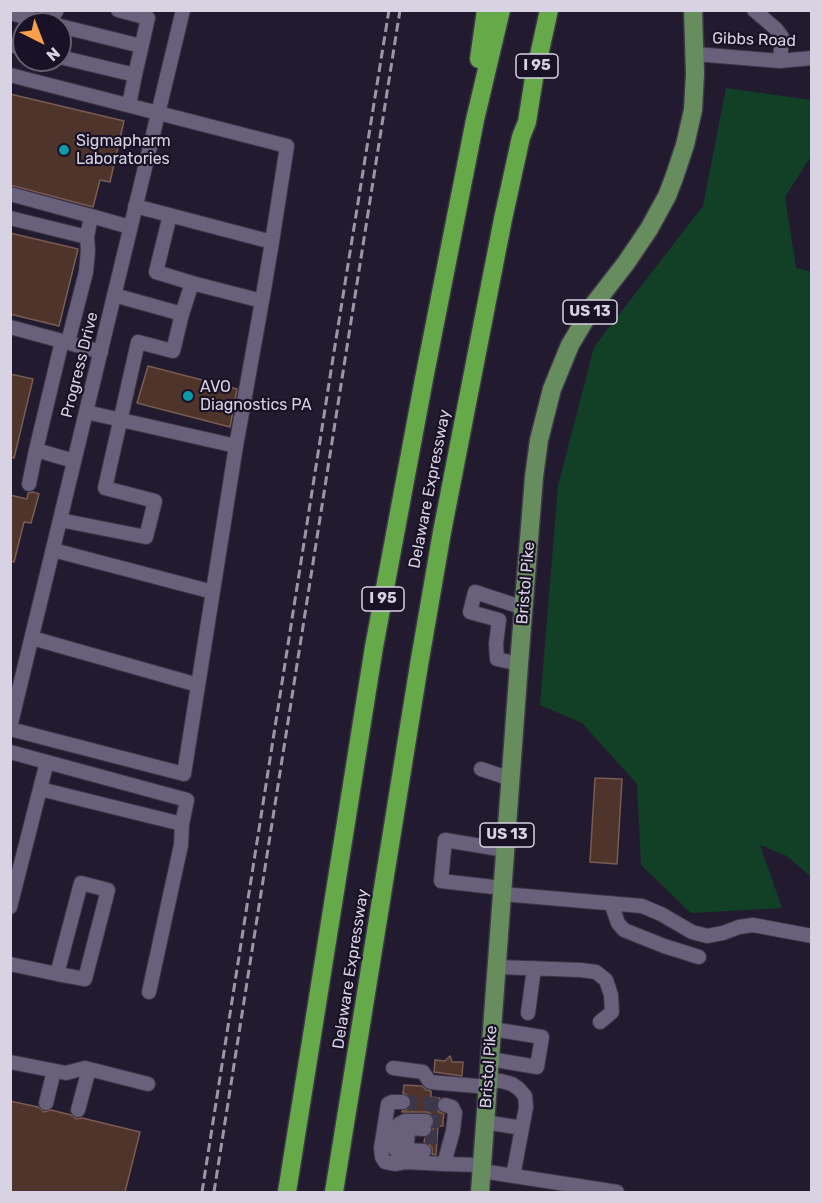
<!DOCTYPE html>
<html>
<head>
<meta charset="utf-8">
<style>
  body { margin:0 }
  #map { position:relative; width:822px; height:1203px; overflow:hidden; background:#221b30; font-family:Rubik,sans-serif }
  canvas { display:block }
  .frame { position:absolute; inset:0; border:12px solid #d7d3e2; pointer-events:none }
  .north { position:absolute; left:12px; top:12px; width:60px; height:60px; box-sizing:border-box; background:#191226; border:2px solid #655f71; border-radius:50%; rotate:138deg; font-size:16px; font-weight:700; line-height:24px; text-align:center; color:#d7d3e2 }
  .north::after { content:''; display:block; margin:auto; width:21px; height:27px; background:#f8a04b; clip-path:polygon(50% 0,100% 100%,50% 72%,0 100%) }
</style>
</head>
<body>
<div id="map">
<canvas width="822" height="1203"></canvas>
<div class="frame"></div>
<div class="north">N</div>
</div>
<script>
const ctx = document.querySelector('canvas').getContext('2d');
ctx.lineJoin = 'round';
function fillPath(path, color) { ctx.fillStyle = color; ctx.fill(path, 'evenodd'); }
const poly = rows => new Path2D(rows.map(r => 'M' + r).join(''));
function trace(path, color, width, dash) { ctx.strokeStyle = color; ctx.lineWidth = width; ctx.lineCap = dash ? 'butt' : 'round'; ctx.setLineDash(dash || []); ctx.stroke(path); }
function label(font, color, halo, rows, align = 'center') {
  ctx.font = font + ' Rubik,sans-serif'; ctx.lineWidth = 4.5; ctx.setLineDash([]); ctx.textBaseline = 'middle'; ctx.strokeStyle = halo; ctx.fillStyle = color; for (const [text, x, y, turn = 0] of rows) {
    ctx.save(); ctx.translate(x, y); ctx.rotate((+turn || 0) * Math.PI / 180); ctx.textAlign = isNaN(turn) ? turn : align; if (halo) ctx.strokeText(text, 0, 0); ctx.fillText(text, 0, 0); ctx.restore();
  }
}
const green = poly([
  [726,88,811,100,812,150,809,159,785,197,796,268,812,272,812,875,810,876,787,856,760,845,782,908,691,913,641,865,637,784,582,723,540,705,558,486,594,347,703,206]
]);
const building = poly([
  [10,94,124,121,110,182,100,180,93,207,10,185,10,94],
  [10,233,78,249,59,326,10,314,10,233],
  [148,366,237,389,230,427,137,403,148,366],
  [10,374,33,379,14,458,10,457,10,374],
  [33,492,39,494,31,523,24,522,14,562,10,561,10,495,27,499,28,493,33,492],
  [595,778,622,779,617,864,590,862,595,778],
  [450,1056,452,1062,463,1062,462,1076,434,1072,435,1060,445,1061,450,1056],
  [404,1085,422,1086,426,1090,431,1091,431,1097,440,1098,437,1102,436,1107,439,1112,444,1114,443,1121,443,1126,438,1126,436,1155,432,1154,432,1148,429,1144,424,1142,425,1138,428,1137,432,1133,435,1122,434,1117,431,1114,427,1112,402,1112,402,1111,408,1109,412,1103,410,1097,403,1093,404,1085],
  [10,1101,38,1107,44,1112,51,1110,71,1115,76,1119,82,1118,140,1132,125,1192,10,1192,10,1101]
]);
const minorTunnel = poly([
  [403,1102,445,1105],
  [426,1121,443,1121],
  [425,1137,437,1137]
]);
const minor = poly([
  [118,10,148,18,135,75],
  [754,10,776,29,782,37,780,61],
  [10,13,48,23,57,10],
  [60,26,141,46],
  [10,45,24,48],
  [695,54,780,61,812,58],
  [60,57,135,75,129,105],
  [10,75,287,146,272,242],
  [10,194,91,216],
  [135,206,272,242,262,301,192,283,182,314],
  [170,215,156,272,192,283],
  [10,218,87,237,91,216,130,227],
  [10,327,62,341],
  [68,342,86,272,88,250,87,237],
  [236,446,262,301],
  [74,461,36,450,62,341,101,352],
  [29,484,36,450],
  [60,520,146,537,155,501,105,488,138,342,173,351,182,314,114,295],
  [53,550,213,592],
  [32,638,198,685],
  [519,664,497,659,496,644,499,620,470,612,475,592,524,608],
  [10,727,183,10],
  [10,729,184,774,236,446,86,412],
  [10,752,187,800,182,824,40,789,10,907],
  [481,769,511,779],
  [40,789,47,762],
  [502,888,441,881,445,840,505,850],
  [502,894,642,906,661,914,692,932,707,936,723,933,739,927,753,925,812,936],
  [611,903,618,923,624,930,664,946,699,957],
  [10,964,57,974,85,979,108,890,81,883,57,974],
  [497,967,581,970,596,972,606,980,611,995,612,1012,600,1022],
  [149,992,181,845,182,824],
  [528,1013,534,968],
  [490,1059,537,1067,542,1037,492,1029],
  [10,1062,66,1073,85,1068,148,1084],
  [393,1068,423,1072,430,1082,488,1087],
  [488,1080,501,1081,512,1084,519,1089,525,1096,526,1107,513,1176],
  [403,1102,392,1102,388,1104,381,1148,382,1157,385,1162,396,1164,406,1162],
  [46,1103,54,1071],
  [445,1105,452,1107,455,1113,453,1131,444,1164,482,1165],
  [78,1110,89,1069],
  [485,1122,522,1128],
  [406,1150,424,1151],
  [406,1155,399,1153,395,1149,394,1141,397,1127,399,1124,405,1121,426,1121],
  [399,1160,406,1162,444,1164],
  [406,1162,408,1128,424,1129],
  [482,1171,617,1192]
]);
const major = poly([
  [480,1192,519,664,534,477,539,440,552,389,570,345,595,303,626,263,649,229,667,196,674,178,685,145,693,110,695,74,693,10]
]);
const highway = poly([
  [479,59,486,10],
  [287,1192,374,647,424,379,475,120,501,10],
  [334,1192,419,665,442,532,503,219,521,137,527,122,534,78,549,10]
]);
const rail = poly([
  [202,1192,333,358,389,10],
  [214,1192,400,10]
]);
const markers = [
  [64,150,6,"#0f9aa8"],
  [188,396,6,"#0f9aa8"]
];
const shields = [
  [537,66,42],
  [590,312,54],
  [383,599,42],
  [507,835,54]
];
const shieldNames = [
  ["I 95",537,66],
  ["US 13",590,312],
  ["I 95",383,599],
  ["US 13",507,835]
];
const streetNames = [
  ["Gibbs Road",754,40,2],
  ["Progress Drive",80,365,-76],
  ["Delaware Expressway",430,489,-79],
  ["Bristol Pike",526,583,-85],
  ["Delaware Expressway",351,969,-81],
  ["Bristol Pike",489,1067,-86]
];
const poiNames = [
  ["Sigmapharm",76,141],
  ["Laboratories",76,159],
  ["AVO",200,387],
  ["Diagnostics PA",200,405]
];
fillPath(green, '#114027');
fillPath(building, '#4e342b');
trace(building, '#795c52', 1.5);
trace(minorTunnel, '#3d374b', 14, [14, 7]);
trace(minor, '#3d3648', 16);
trace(major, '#3d3648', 21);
trace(highway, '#3d3648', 21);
trace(minor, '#69617b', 14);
trace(major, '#678c5d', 18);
trace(highway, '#66a949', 18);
trace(rail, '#9c97a8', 3, [9, 4.5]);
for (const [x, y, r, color] of markers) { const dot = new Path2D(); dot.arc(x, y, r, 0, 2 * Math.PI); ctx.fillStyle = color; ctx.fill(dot); trace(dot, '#191226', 2); }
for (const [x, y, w] of shields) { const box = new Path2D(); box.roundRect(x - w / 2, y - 12, w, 24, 4.5); ctx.fillStyle = '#191226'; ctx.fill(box); trace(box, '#d7d3e2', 1.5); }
label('bold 15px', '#d7d3e2', null, shieldNames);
label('16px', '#d7d3e2', '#191226', streetNames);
label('16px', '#d7d3e2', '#191226', poiNames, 'left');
</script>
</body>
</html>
